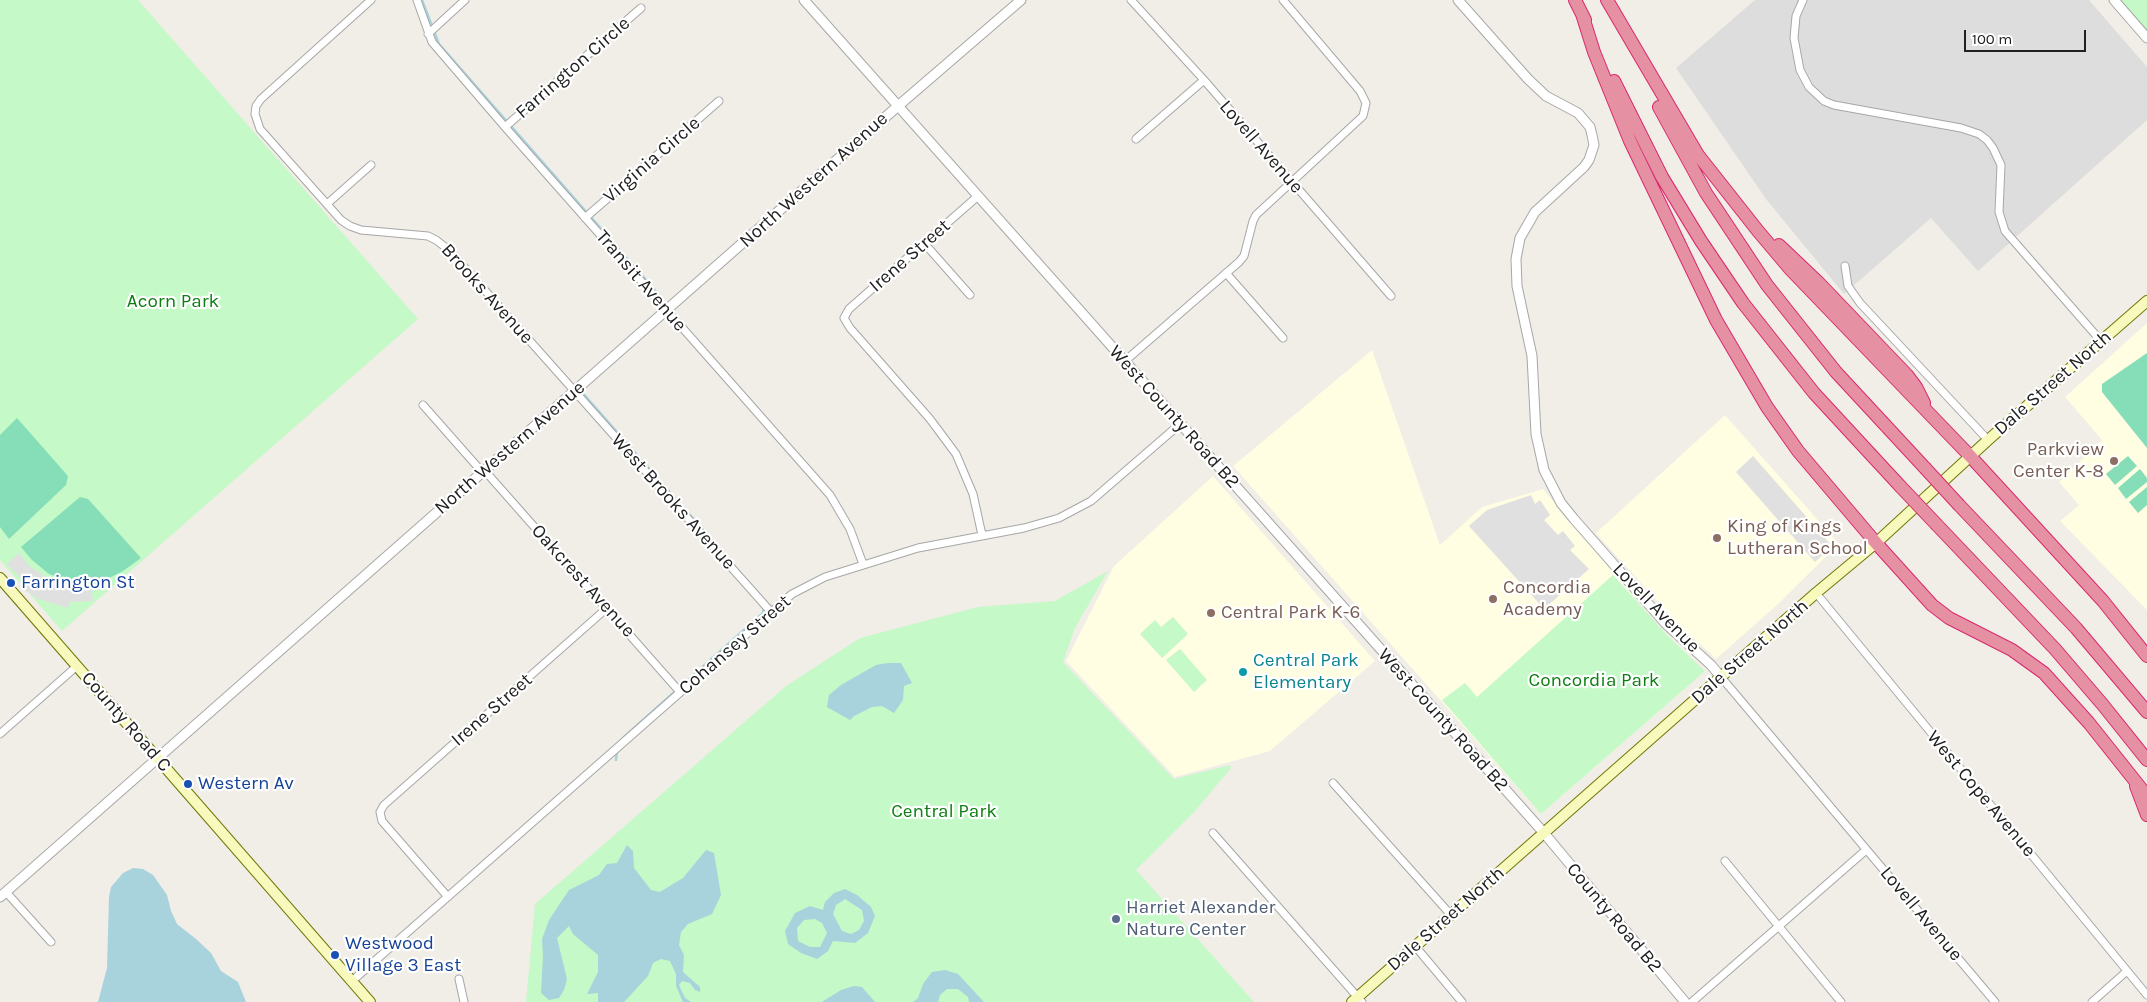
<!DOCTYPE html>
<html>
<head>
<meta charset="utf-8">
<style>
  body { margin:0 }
  #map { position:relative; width:2147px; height:1002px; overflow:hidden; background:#f1ede7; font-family:Karla,sans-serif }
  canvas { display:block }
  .scale { position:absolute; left:1964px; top:30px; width:122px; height:22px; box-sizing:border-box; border:2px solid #202020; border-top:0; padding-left:6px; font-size:15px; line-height:18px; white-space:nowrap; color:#202020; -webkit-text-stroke:4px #fff; paint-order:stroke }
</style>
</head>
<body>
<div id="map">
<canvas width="2147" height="1002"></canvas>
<div class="scale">100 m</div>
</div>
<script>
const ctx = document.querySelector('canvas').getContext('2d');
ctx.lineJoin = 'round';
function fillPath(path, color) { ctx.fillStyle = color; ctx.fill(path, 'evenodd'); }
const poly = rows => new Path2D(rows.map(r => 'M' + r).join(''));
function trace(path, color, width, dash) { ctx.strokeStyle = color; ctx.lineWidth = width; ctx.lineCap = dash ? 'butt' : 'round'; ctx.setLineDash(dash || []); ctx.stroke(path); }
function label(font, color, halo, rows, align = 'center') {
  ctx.font = font + ' Karla,sans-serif'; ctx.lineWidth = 4.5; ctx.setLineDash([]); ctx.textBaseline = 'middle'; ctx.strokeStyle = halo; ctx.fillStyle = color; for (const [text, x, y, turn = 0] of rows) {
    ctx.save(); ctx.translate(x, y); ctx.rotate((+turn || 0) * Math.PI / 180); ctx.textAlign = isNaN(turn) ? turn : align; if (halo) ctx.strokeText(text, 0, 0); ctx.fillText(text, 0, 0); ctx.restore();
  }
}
const residential = poly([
  [1755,0,2089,0,2147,67,2147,120,1978,271,1931,218,1844,294,1766,199,1676,68]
]);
const education = poly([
  [2147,323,2147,610,2060,521,2079,505,2059,482,2102,440,2065,397],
  [1372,350,1440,545,1482,507,1543,489,1655,623,1705,671,1541,814,1233,466],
  [1725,415,1839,544,1777,605,1716,659,1675,621,1596,533],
  [1213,476,1375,661,1270,751,1175,777,1066,661,1114,566]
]);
const park = poly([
  [0,0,138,0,418,319,62,631,0,560],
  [2114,0,2147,0,2147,38],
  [1108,571,1075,628,1063,662,1174,779,1230,765,1231,768,1195,811,1136,870,1254,1002,526,1002,535,904,786,686,860,638,978,607,1055,601],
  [1613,575,1667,635,1705,671,1541,814,1442,700,1465,683,1477,697],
  [1173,617,1188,634,1162,658,1140,634,1155,620,1161,627],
  [1180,649,1207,680,1194,692,1166,660]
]);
const pitch = poly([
  [2147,353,2147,448,2102,392,2102,384],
  [17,418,68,476,66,485,9,539,0,527,0,435],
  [2128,456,2137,466,2115,485,2106,474],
  [2140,469,2147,478,2147,482,2126,499,2118,488],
  [2147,487,2147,505,2138,513,2129,502],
  [80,497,88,499,141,558,123,571,97,584,71,582,49,574,32,560,21,547]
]);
const parking = poly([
  [1753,456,1832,546,1815,562,1736,472],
  [1531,495,1535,504,1540,500,1550,515,1544,520,1558,535,1563,531,1575,546,1570,550,1589,569,1544,609,1469,526,1487,510],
  [19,553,29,566,46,577,67,585,91,587,93,601,70,602,68,608,38,599,23,589,26,584,7,564]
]);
const water = poly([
  [888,663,901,663,912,683,904,686,903,700,894,713,882,706,872,707,854,716,850,720,827,707,829,695,841,685,876,665],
  [627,845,633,851,634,868,651,890,660,892,683,878,706,850,714,853,721,895,712,914,688,924,681,932,679,945,684,955,683,972,700,987,700,992,695,990,690,983,682,981,679,985,685,998,691,1002,683,1002,676,986,676,974,670,961,661,959,653,963,648,976,624,1002,598,1002,598,993,587,994,598,972,598,955,573,934,569,926,557,938,567,979,564,990,559,998,549,1000,541,993,543,957,542,939,549,920,569,890,599,875,607,864,617,863],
  [133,868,143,869,153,875,167,895,171,911,177,924,196,939,211,953,221,971,238,982,246,1002,98,1002,107,968,109,897,111,887,123,873],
  [845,889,857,895,871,907,875,916,868,933,855,943,833,941,828,951,817,959,801,953,788,944,785,931,795,913,810,906,823,910,825,902,834,893],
  [845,899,862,910,864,921,859,930,851,934,842,931,833,914,836,905],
  [815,919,822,923,827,933,820,947,810,947,798,941,797,928,804,920],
  [945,970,958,974,984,1002,969,1002,968,997,958,989,947,989,940,995,938,1002,913,1002,918,998,923,984,932,972],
  [854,986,862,987,875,1002,822,1002,841,990]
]);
const stream = poly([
  [422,0,439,44,661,297,663,302],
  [580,390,705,532],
  [624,737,763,613,764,607],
  [616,760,617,750]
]);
const minor = poly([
  [371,0,261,99,256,106,255,114,260,129,341,220,350,226,361,230,428,236,436,240,449,250,771,612],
  [417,0,432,42,505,127,830,495,850,529,863,564],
  [1131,0,1204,80,1391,296],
  [1803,0,1796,16,1794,38,1800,70,1809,87,1824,101,1834,105,1961,128,1979,134,1987,140,1993,148,2001,165,1999,212,2005,231,2101,341],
  [428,34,465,0],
  [505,127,641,8],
  [1136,139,1204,80],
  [978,196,849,309,844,318,850,328,930,419,956,454,973,494,982,535],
  [327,204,371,165],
  [585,218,719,101],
  [924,243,970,295],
  [1845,266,1848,286,1860,303,1988,440],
  [1226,273,1283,338],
  [1125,361,1239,262,1244,256,1253,221,1256,215,1363,116,1366,103,1360,91,1283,0],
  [423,405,483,473],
  [485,471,680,692],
  [1816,593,2147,995],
  [1721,677,1995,1002],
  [0,734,77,666],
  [1333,783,1451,915],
  [1213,833,1362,1002],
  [1725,861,1841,1002],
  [6,892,51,942],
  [448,897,382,821,380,812,384,805,607,608],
  [1415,946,1462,1002],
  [459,979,464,1002],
  [352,981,792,594,825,577,918,548,1024,528,1059,518,1091,501,1180,424],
  [1692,1002,1866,850],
  [2092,1002,2127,971]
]);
const tertiary = poly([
  [804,0,1544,833,1685,1002],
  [1458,0,1528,79,1546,96,1578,113,1590,127,1592,135,1594,145,1589,160,1584,167,1535,212,1520,238,1516,259,1517,286,1532,356,1536,434,1544,470,1561,503,1574,519,1666,624,1711,665,1721,677],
  [2114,0,2147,38],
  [0,897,898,106,1021,0]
]);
const secondary = poly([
  [0,578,370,1002],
  [1352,1002,1816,593,1876,543,1988,440,2147,301]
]);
const motorway = poly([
  [1575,0,1585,20],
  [1607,0,1698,155,1758,231,1791,270,1971,457,2103,601,2147,656],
  [1582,14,1594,52,1630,141,1716,320,1767,407,1798,451,1876,543,1932,605,1949,618,2012,650,2044,673,2089,723,2147,796],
  [1614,81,1662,177,1701,241,1743,303,1814,393,1900,486],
  [1659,107,1706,193,1767,285,1836,372,1925,468],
  [1779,245,1818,282,1907,375,1916,387,1924,403],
  [1959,505,2076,628,2147,712],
  [1937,525,2055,649,2103,705,2147,760],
  [2136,786,2147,815]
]);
const motorwayBridge = poly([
  [1925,468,1959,505],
  [1900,486,1937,525]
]);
const markers = [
  [2114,461,5,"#8d6e63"],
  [1717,538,5,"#8d6e63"],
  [11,583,5,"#1a4fb4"],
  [1493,599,5,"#8d6e63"],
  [1211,613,5,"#8d6e63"],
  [1243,672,5,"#0f9aa8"],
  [188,784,5,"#1a4fb4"],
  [1116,919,5,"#5c6f8a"],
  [335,955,5,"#1a4fb4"]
];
const streetNames = [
  ["Farrington Circle",573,68,-41],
  ["Lovell Avenue",1261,147,49],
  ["Virginia Circle",652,160,-41],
  ["North Western Avenue",814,180,-42],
  ["Irene Street",910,256,-41],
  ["Transit Avenue",641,281,49],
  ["Brooks Avenue",487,294,48],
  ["Dale Street North",2053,383,-41],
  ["West County Road B2",1174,417,48],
  ["North Western Avenue",510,448,-41],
  ["West Brooks Avenue",673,502,48],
  ["Oakcrest Avenue",583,581,48],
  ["Lovell Avenue",1656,608,46],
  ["Cohansey Street",735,645,-41],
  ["Dale Street North",1750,652,-41],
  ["Irene Street",492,710,-41],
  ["West County Road B2",1443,720,48],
  ["County Road C",126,722,49],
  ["West Cope Avenue",1981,794,50],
  ["Lovell Avenue",1921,914,50],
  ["County Road B2",1614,918,50],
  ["Dale Street North",1446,919,-41]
];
const parkNames = [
  ["Acorn Park",173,302],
  ["Concordia Park",1594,681],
  ["Central Park",944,812]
];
const educationNames = [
  ["Parkview",2104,450,"right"],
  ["Center K-8",2104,472,"right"],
  ["King of Kings",1727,527],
  ["Lutheran School",1727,549],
  ["Concordia",1503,588],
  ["Academy",1503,610],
  ["Central Park K-6",1221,613]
];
const transitNames = [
  ["Farrington St",21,583],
  ["Western Av",198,784],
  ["Westwood",345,944],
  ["Village 3 East",345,966]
];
const cultureNames = [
  ["Central Park",1253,661],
  ["Elementary",1253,683]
];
const serviceNames = [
  ["Harriet Alexander",1126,908],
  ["Nature Center",1126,930]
];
fillPath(residential, '#dedddd');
fillPath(education, '#fffde2');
fillPath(park, '#c5f9c7');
fillPath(pitch, '#86deb9');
fillPath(parking, '#e0e0e0');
fillPath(water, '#a8d3dd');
trace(stream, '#a8d3dd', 2.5);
trace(minor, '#a7a7a7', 9);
trace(tertiary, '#a7a7a7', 11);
trace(secondary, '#707806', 12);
trace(motorway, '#d9296d', 14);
trace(minor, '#fff', 7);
trace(tertiary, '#fff', 9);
trace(secondary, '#f8f9bc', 10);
trace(motorway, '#e690a4', 12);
trace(motorwayBridge, '#d9296d', 14, []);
trace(motorwayBridge, '#e690a4', 12);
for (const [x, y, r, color] of markers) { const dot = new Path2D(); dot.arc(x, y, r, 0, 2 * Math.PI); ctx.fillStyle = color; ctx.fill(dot); trace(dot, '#fff', 2); }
label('19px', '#202020', '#fff', streetNames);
label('19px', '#0d7f12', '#fff', parkNames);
label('19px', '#785e54', '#fff', educationNames, 'left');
label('19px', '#164399', '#fff', transitNames, 'left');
label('19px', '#0d838f', '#fff', cultureNames, 'left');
label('19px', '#4e5e75', '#fff', serviceNames, 'left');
</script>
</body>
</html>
